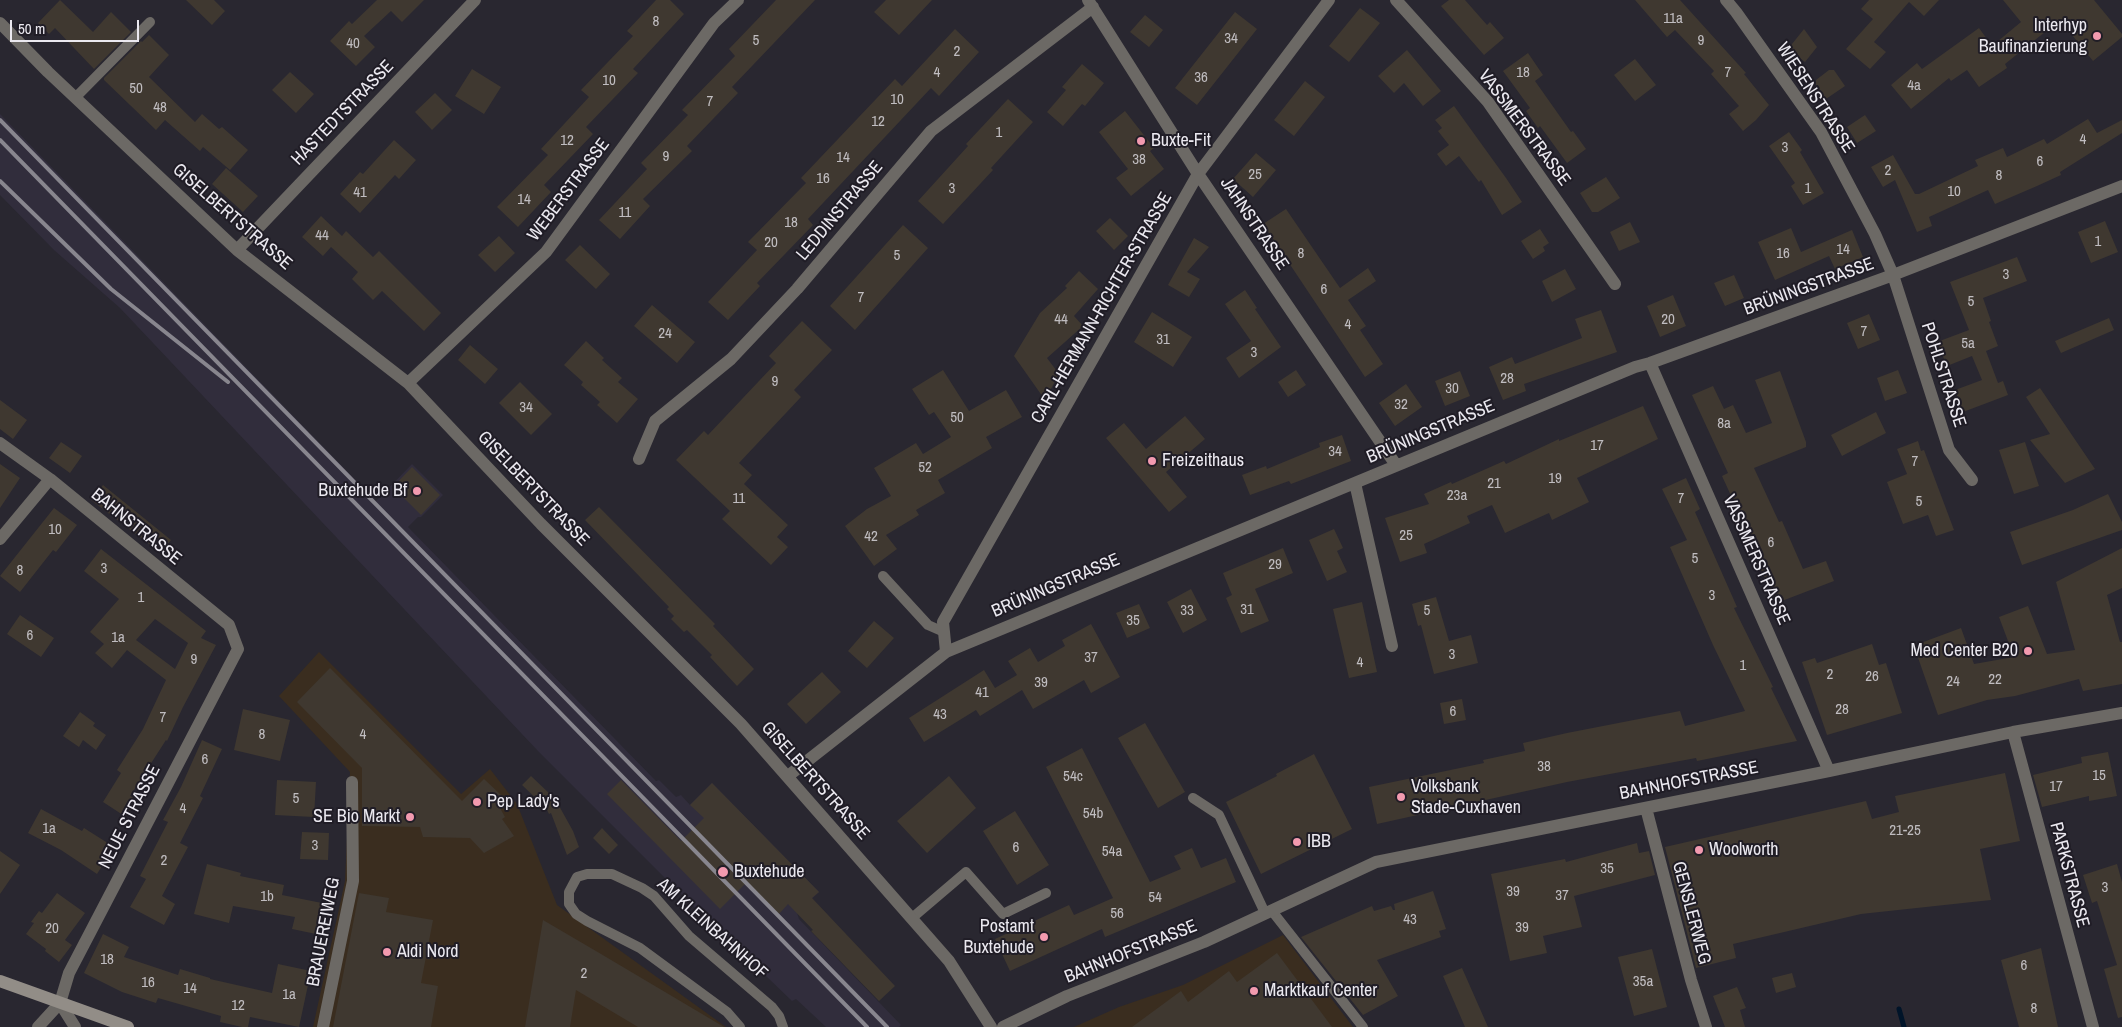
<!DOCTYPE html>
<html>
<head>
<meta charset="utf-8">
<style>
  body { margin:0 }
  #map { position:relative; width:2122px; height:1027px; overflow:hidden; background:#292730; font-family:"Archivo Narrow",sans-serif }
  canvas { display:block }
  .scale { position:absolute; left:10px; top:20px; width:129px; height:22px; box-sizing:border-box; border:2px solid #ebe9f0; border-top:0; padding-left:6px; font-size:15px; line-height:18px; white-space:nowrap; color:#ebe9f0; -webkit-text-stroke:4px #201d26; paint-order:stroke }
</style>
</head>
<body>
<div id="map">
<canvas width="2122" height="1027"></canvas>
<div class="scale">50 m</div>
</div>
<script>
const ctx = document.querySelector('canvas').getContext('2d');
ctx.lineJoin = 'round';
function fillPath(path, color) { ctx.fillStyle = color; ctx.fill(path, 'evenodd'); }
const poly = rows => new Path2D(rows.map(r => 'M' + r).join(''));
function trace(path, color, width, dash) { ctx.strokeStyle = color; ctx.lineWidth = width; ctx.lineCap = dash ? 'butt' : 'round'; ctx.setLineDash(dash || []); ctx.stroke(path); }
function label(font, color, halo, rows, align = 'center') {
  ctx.font = font + ' "Archivo Narrow",sans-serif'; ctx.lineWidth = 4; ctx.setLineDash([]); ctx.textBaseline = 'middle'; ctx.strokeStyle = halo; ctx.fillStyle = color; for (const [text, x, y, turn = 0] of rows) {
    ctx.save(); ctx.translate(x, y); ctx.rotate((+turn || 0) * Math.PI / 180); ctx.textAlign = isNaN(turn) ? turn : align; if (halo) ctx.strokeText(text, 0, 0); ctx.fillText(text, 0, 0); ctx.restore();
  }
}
const commercial = poly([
  [319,652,461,794,490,769,517,804,557,905,726,1027,313,1027,345,881,350,772,279,696],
  [1283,935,1353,1027,1074,1027,1119,1007,1183,985]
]);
const built = poly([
  [0,114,376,501,412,464,443,495,421,517,418,517,408,527,656,781,659,780,676,797,681,795,690,805,712,783,819,892,797,913,799,919,901,1025,899,1027,826,1027,796,999,792,1001,691,904,538,751,120,308,54,250,0,195]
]);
const stream = poly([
  [1899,1009,1904,1027]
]);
const building = poly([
  [60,0,93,32,111,12,131,32,94,69,55,28,49,34,38,23],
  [186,0,214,0,225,11,212,25],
  [377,0,424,0,402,22,391,11,364,36,375,47,356,66,330,41,349,21,352,24],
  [656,0,670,0,684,14,633,69,638,73,586,127,593,134,544,185,551,192,518,227,497,207,548,155,541,149,589,97,581,90,633,36,627,31],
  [776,0,815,0,732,87,738,93,687,146,692,151,643,199,650,206,620,239,599,220,647,169,641,163,688,115,682,110,735,56,729,49],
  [886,0,932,0,899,35,874,12],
  [1449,0,1465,0,1487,25,1490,22,1504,38,1484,55,1441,6],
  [1635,0,1680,0,1746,73,1744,74,1769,105,1756,120,1743,131,1729,114,1739,106,1711,74,1714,71,1675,30,1667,37],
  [1869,0,1939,0,1924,16,1909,2,1874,42,1886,52,1870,69,1846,49,1873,19,1861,9],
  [2003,0,2094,0,2122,34,2122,37,2093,61,2060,20,2005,64,2007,68,1979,87,1967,70,1951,81,1949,78,1911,109,1891,85,1917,63,1922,69,1979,28,1992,46,2021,22],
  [1360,8,1380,23,1349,62,1329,46],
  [1235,12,1257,29,1197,105,1175,88],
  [1145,15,1163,30,1149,47,1130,32],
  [955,29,979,52,939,96,931,88,808,219,813,225,757,283,760,286,728,320,708,302,757,250,748,242,806,183,801,178,895,79,902,86],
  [1804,29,1817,47,1805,62,1788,49],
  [149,35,169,55,149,77,195,122,202,114,219,129,222,127,248,150,230,170,203,147,200,151,165,120,156,130,104,80,104,78,141,41,142,42],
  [1407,50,1441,91,1423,106,1404,83,1394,93,1378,76],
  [1528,53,1543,75,1535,81,1571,132,1573,131,1586,149,1567,163,1540,126,1538,128,1526,111,1530,108,1503,71],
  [1635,59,1656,85,1635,101,1614,75],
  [1082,64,1104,83,1085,106,1082,104,1063,126,1047,112,1066,90,1062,87],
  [472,69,501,87,484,114,455,96],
  [1829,70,1834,70,1845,86,1826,99,1816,85,1816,80],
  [290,72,314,94,296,113,272,90],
  [1305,81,1325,97,1294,136,1274,120],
  [435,93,452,110,432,130,415,112],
  [1008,99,1033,122,991,168,993,170,943,224,918,201,968,146,966,144],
  [1454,106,1506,178,1522,202,1502,215,1481,180,1479,182,1459,156,1446,166,1437,154,1449,145,1438,131,1442,128,1435,120],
  [1125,111,1154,148,1150,151,1164,169,1131,196,1116,178,1128,169,1099,132],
  [1865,115,1876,131,1857,143,1847,127],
  [2088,119,2097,133,2122,120,2122,133,2060,172,2061,175,2037,186,1995,204,1988,190,1929,217,1932,226,1917,232,1895,180,1883,187,1871,167,1893,155,1915,194,1919,194,1978,166,1975,160,2003,148,2007,157,2044,139,2047,144],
  [1789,132,1802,150,1800,152,1824,193,1803,205,1791,186,1795,183,1769,146],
  [394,140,416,160,399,179,395,175,360,213,340,194,360,172,363,174],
  [1256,153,1276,170,1253,197,1233,179],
  [226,168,258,196,243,212,212,184],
  [1606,177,1620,198,1598,212,1592,212,1580,193],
  [1286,209,1340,288,1368,268,1376,281,1348,300,1366,326,1360,330,1383,364,1365,377,1263,224],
  [321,216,342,236,346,231,373,257,379,251,441,313,424,331,382,291,373,300,352,279,358,272,331,247,323,256,302,237],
  [1110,218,1128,236,1114,250,1096,231],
  [2105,221,2118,252,2091,263,2078,232],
  [1630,222,1640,242,1619,251,1610,232],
  [903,225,928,248,855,330,830,306],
  [1791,228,1801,252,1852,230,1863,257,1835,269,1829,256,1775,280,1758,242],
  [1540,229,1549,243,1543,247,1545,251,1533,259,1521,241],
  [499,236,515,253,495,272,478,255],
  [1194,238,1209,247,1187,272,1200,279,1189,297,1168,285],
  [580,245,610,274,596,289,565,260],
  [2017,257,2027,281,1983,298,1991,321,1989,322,1998,346,1986,351,1998,383,2003,381,2008,395,1963,412,1955,390,1982,380,1972,356,1947,366,1937,342,1969,330,1950,282],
  [1565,269,1576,289,1552,302,1542,281],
  [1079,271,1098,289,1074,316,1083,326,1047,358,1059,374,1045,400,1014,356,1040,313,1067,288,1065,286],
  [1734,275,1744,298,1725,306,1714,283],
  [1245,290,1257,308,1255,309,1281,347,1239,378,1226,358,1251,341,1225,304],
  [1673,295,1686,326,1660,337,1647,306],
  [652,305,695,342,677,363,634,326],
  [1601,310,1617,352,1524,384,1526,391,1503,400,1489,367,1512,357,1515,364,1582,338,1575,319],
  [1152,312,1192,337,1173,367,1134,342],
  [1869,314,1880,340,1858,349,1847,323],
  [2109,318,2114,330,2061,353,2055,341],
  [802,321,832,350,794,390,801,397,739,463,752,475,744,484,788,525,777,537,788,547,771,565,722,519,730,511,676,460,704,431,708,435,776,363,769,356],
  [586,341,604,358,602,360,622,378,618,382,638,399,617,423,597,405,600,402,581,385,583,382,564,365],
  [470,345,498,369,485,384,458,360],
  [943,370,969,411,1006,390,1022,417,986,437,992,448,938,480,945,493,916,510,919,515,886,535,897,549,874,566,845,526,867,509,891,496,874,468,916,443,923,454,951,437,934,412,929,415,912,389],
  [1296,370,1306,385,1288,397,1278,382],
  [1898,370,1907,393,1885,401,1877,378],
  [1460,371,1470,396,1445,406,1435,381],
  [1780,371,1806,442,1806,447,1754,468,1779,522,1782,521,1803,569,1826,561,1834,581,1774,604,1767,589,1769,588,1746,536,1749,535,1722,476,1728,473,1692,395,1713,386,1724,409,1733,405,1746,433,1772,423,1755,380],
  [520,382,552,414,531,435,499,403],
  [1406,384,1422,407,1395,426,1379,403],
  [2040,388,2095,469,2065,483,2030,440,2050,434,2026,397],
  [0,400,27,420,13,439,0,429],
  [1643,406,1658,439,1577,478,1589,502,1552,520,1549,513,1505,533,1492,505,1467,516,1470,523,1424,544,1427,553,1400,562,1385,518,1429,504,1424,494,1451,482,1452,484,1504,461,1506,464,1559,439,1559,441],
  [1876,412,1886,433,1842,456,1831,435],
  [1185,416,1205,439,1166,472,1187,497,1169,512,1106,438,1124,423,1146,449],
  [1342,435,1351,461,1291,484,1289,481,1250,495,1242,475,1266,466,1267,469,1320,447,1319,443],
  [1918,441,1921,451,1924,450,1954,530,1936,536,1928,515,1903,524,1887,482,1907,474,1897,449],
  [61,442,82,456,70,473,49,458],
  [2025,442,2039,486,2014,494,1999,450],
  [0,464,20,478,0,508],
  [412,467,440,495,421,515,393,487],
  [1686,478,1700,509,1695,512,1737,607,1734,608,1773,687,1771,688,1797,741,1697,761,1696,758,1567,782,1377,824,1369,787,1484,763,1483,760,1525,751,1523,743,1567,733,1680,711,1685,726,1745,711,1713,645,1670,547,1687,540,1662,489],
  [103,485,171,540,161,553,91,500],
  [2108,494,2122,522,2122,530,2022,565,2010,532,2073,510],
  [599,507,715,624,713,626,754,669,737,686,710,657,712,655,687,630,684,632,671,619,674,616,667,609,669,607,585,520],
  [54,508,77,525,56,552,53,550,20,592,0,576],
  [1334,529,1343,548,1337,551,1347,572,1327,581,1309,540],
  [1283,548,1293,573,1255,589,1269,621,1241,633,1226,598,1232,595,1223,573],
  [2122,548,2122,588,2107,595,2120,642,2122,642,2122,684,2083,691,2079,679,2015,696,1987,700,1938,715,1915,649,1918,644,1961,628,1974,664,2014,657,1999,617,2028,606,2047,654,2075,650,2056,582],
  [101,549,206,631,201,638,216,645,183,707,167,741,166,740,130,796,137,800,126,817,103,802,121,773,117,770,143,729,166,680,127,650,112,668,95,653,104,644,90,632,119,599,84,571],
  [155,619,188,643,175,669,136,640],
  [1191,589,1207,620,1183,633,1167,602],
  [1436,597,1449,641,1471,635,1478,663,1434,674,1421,625,1418,626,1412,604],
  [1362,602,1377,672,1349,678,1333,609],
  [1139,604,1150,628,1127,638,1116,613],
  [20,615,54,638,41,657,7,634],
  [874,621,894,638,867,668,848,651],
  [1091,624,1120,677,1091,693,1084,680,1033,709,1022,690,980,716,976,710,924,742,909,718,984,670,995,688,1017,675,1008,661,1030,648,1038,662,1065,646,1062,640],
  [1872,644,1879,665,1886,663,1902,713,1827,735,1802,662,1815,658,1817,663],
  [330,668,462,801,484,779,501,795,496,801,505,817,502,819,514,836,484,853,470,838,423,837,420,827,362,826,362,768,297,702],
  [822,672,841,692,806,724,787,704],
  [1462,699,1466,720,1444,724,1440,703],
  [243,709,290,720,280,761,234,750],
  [80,712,95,723,93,726,106,735,96,750,83,740,79,747,63,736],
  [1145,723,1185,792,1158,808,1118,738],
  [202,740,222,749,200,796,203,798,180,843,188,847,162,896,175,904,164,925,130,907,146,879,140,876,168,822,163,820,181,787],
  [1082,748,1150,882,1181,869,1174,856,1192,848,1201,868,1226,858,1236,882,1105,937,1102,929,1010,971,995,939,1069,905,1074,915,1113,898,1046,767],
  [2108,752,2117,796,2089,801,2089,796,2042,807,2033,775,2082,763,2081,757],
  [1314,754,1352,829,1261,874,1226,802,1277,776,1276,774],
  [2005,773,2020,841,1980,849,1991,900,1861,914,1733,944,1736,958,1696,968,1665,847,1866,801,1872,819,1899,812,1895,796],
  [531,776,551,795,553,795,573,831,579,847,567,855,551,813,549,814,546,808,522,785],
  [949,776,976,808,927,853,897,821],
  [277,780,316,782,314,817,275,815],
  [621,780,681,841,704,818,690,805,712,783,819,892,812,898,895,986,879,1001,811,931,813,930,788,904,779,914,747,882,720,909,607,794],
  [41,809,82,831,84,828,114,847,97,874,61,850,28,833],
  [1015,811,1049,865,1017,885,983,831],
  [602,828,618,845,609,854,593,838],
  [302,832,329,833,328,860,300,859],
  [1637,843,1639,853,1649,851,1655,875,1574,896,1582,927,1543,936,1547,953,1510,961,1491,874,1565,859,1566,862],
  [0,851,20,865,0,894],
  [207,864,241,873,240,876,284,885,282,895,327,904,321,935,292,929,295,917,233,906,229,923,194,914],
  [2117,864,2122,882,2122,1017,2118,1018,2104,969,2117,965,2097,901,2092,903,2083,875],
  [1433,891,1446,929,1439,931,1441,937,1377,960,1398,996,1363,1015,1301,937,1372,906,1374,911,1391,906,1393,910,1395,910,1394,904],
  [57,893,85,913,65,940,72,945,59,962,45,951,46,949,26,934,34,923,31,922,39,911,42,913],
  [359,893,389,898,386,912,433,920,421,983,438,986,431,1027,333,1027],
  [543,920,601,954,724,1027,638,1027,576,990,570,1027,525,1027],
  [103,934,129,947,124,957,178,975,180,969,210,978,210,979,272,993,278,964,311,971,299,1027,250,1017,248,1027,242,1027,220,1022,221,1016,158,998,156,1003,122,992,84,973],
  [2041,948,2058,1027,2019,1027,2001,960],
  [1652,949,1667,1007,1634,1016,1618,957],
  [1277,953,1332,1027,1132,1027,1181,991,1188,1002,1229,971,1237,982],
  [1462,968,1488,1027,1465,1027,1443,976],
  [1792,973,1796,987,1776,993,1772,978],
  [1737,987,1746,1008,1740,1010,1745,1027,1725,1027,1713,996]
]);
const lane = poly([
  [75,98,150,22],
  [883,576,928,625,944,632],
  [1193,798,1219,815,1265,913],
  [1272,911,1363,1027],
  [912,918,966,872,1003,914,1046,893],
  [740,1027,727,1012,640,948,587,921,576,914,569,904,569,892,577,877,587,874,612,874,642,888,654,896,689,936,772,1007,779,1016,783,1027]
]);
const street = poly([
  [1088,0,1198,174,1396,465],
  [1396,0,1488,102,1615,284],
  [1726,0,1736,12,1821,132,1875,234,1893,275,1949,450,1972,480],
  [0,23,48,72,237,250,408,383,541,524,741,724,949,961,991,1027],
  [237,250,475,0],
  [1650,363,1829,771],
  [408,383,546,252,714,23,738,0],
  [0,443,50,479,229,625,238,649,69,973,60,1003,38,1027],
  [639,459,655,421,731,359,797,289,931,131,1093,7],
  [1355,483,1392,646],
  [0,539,50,479],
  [946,652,943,622,1198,174,1329,0],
  [2013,732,2093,1027],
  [788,776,946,652,1635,367,1650,363,1893,275,2122,186],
  [1646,808,1691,980,1706,1027],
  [60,1003,75,1027],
  [323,1027,353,881,352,782],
  [1003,1027,1067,996,1204,942,1376,862,1829,771,2013,732,2122,713]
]);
const secondary = poly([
  [0,981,128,1027]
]);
const rail = poly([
  [0,120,887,1027],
  [0,140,867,1027],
  [0,181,111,289,228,382]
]);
const markers = [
  [2097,36,5,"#f29aaf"],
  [1141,141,5,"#f29aaf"],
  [1152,461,5,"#f29aaf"],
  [417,491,5,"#f29aaf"],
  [2028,651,5,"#f29aaf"],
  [1401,797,5,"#f29aaf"],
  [477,802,5,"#f29aaf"],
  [410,817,5,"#f29aaf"],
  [1297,842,5,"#f29aaf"],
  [1699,850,5,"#f29aaf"],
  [723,872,6,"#f29aaf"],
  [1044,937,5,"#f29aaf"],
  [387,952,5,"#f29aaf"],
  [1254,991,5,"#f29aaf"]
];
const numberNames = [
  ["11a",1673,19],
  ["8",656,22],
  ["34",1231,39],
  ["5",756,41],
  ["9",1701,41],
  ["40",353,44],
  ["2",957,52],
  ["4",937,73],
  ["18",1523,73],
  ["7",1728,73],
  ["36",1201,78],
  ["10",609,81],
  ["4a",1914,86],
  ["50",136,89],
  ["10",897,100],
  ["7",710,102],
  ["48",160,108],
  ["12",878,122],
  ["1",999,133],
  ["4",2083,140],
  ["12",567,141],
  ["3",1785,148],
  ["9",666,157],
  ["14",843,158],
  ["38",1139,160],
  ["6",2040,162],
  ["2",1888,171],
  ["25",1255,175],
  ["8",1999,176],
  ["16",823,179],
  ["3",952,189],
  ["1",1808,189],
  ["10",1954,192],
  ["41",360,193],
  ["14",524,200],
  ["11",625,213],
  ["18",791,223],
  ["44",322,236],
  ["1",2098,242],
  ["20",771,243],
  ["14",1843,250],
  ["8",1301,254],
  ["16",1783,254],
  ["5",897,256],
  ["3",2006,275],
  ["6",1324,290],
  ["7",861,298],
  ["5",1971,302],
  ["44",1061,320],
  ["20",1668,320],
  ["4",1348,325],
  ["7",1864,332],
  ["24",665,334],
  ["31",1163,340],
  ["5a",1968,344],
  ["3",1254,353],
  ["28",1507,379],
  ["9",775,382],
  ["30",1452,389],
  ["32",1401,405],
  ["34",526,408],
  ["50",957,418],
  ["8a",1724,424],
  ["17",1597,446],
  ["34",1335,452],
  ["7",1915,462],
  ["52",925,468],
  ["19",1555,479],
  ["21",1494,484],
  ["23a",1457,496],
  ["11",739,499],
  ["7",1681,499],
  ["5",1919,502],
  ["10",55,530],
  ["25",1406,536],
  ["42",871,537],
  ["6",1771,543],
  ["5",1695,559],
  ["29",1275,565],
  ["3",104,569],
  ["8",20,571],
  ["3",1712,596],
  ["1",141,598],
  ["31",1247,610],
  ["33",1187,611],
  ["5",1427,611],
  ["35",1133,621],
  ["6",30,636],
  ["1a",118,638],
  ["3",1452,655],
  ["37",1091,658],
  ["9",194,660],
  ["4",1360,663],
  ["1",1743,666],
  ["2",1830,675],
  ["26",1872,677],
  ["22",1995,680],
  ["24",1953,682],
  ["39",1041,683],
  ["41",982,693],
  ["28",1842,710],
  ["6",1453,712],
  ["43",940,715],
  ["7",163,718],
  ["8",262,735],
  ["4",363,735],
  ["6",205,760],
  ["38",1544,767],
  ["15",2099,776],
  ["54c",1073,777],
  ["17",2056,787],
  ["5",296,799],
  ["4",183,809],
  ["54b",1093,814],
  ["1a",49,829],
  ["21-25",1905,831],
  ["3",315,846],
  ["6",1016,848],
  ["54a",1112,852],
  ["2",164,861],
  ["35",1607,869],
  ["3",2105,888],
  ["39",1513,892],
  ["37",1562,896],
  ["1b",267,897],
  ["54",1155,898],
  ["56",1117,914],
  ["43",1410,920],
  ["39",1522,928],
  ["20",52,929],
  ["18",107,960],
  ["6",2024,966],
  ["2",584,974],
  ["35a",1643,982],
  ["16",148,983],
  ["14",190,989],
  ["1a",289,995],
  ["12",238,1006],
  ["8",2034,1009]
];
const poiNames = [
  ["Interhyp",2087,26,"right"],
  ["Baufinanzierung",2087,47,"right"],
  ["Buxte-Fit",1151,141],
  ["Freizeithaus",1162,461],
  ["Buxtehude Bf",407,491,"right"],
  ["Med Center B20",2018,651,"right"],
  ["Volksbank",1411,787],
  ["Stade-Cuxhaven",1411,808],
  ["Pep Lady's",487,802],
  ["SE Bio Markt",400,817,"right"],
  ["IBB",1307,842],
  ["Woolworth",1709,850],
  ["Buxtehude",734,872],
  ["Postamt",1034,927,"right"],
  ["Buxtehude",1034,948,"right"],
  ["Aldi Nord",397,952],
  ["Marktkauf Center",1264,991]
];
const streetNames = [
  ["WIESENSTRASSE",1815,98,57],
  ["HASTEDTSTRASSE",343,113,-46],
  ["VASSMERSTRASSE",1524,128,53],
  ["WEBERSTRASSE",569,190,-53],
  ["LEDDINSTRASSE",840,211,-50],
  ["GISELBERTSTRASSE",232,217,41],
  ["JAHNSTRASSE",1254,224,56],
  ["BRÜNINGSTRASSE",1809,287,-20],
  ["CARL-HERMANN-RICHTER-STRASSE",1102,308,-60],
  ["POHLSTRASSE",1943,375,72],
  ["BRÜNINGSTRASSE",1431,432,-23],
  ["GISELBERTSTRASSE",533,489,46],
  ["BAHNSTRASSE",136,527,39],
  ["VASSMERSTRASSE",1756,560,66],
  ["BRÜNINGSTRASSE",1056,586,-23],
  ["GISELBERTSTRASSE",815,781,48],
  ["BAHNHOFSTRASSE",1689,781,-11],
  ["NEUE STRASSE",130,817,-63],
  ["PARKSTRASSE",2069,875,75],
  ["GENSLERWEG",1691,913,75],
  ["AM KLEINBAHNHOF",712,929,42],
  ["BRAUEREIWEG",324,932,-79],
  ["BAHNHOFSTRASSE",1131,952,-22]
];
fillPath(commercial, '#3a2d1f');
fillPath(built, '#312d3c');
trace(stream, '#001429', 5);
fillPath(building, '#3f3830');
trace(lane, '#6c6965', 10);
trace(street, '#6c6965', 12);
trace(secondary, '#928d87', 12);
trace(rail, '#88868e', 4);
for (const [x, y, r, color] of markers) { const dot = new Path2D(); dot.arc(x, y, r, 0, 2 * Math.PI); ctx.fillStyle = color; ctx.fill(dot); trace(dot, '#201d26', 2); }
label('15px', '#c0bdc0', null, numberNames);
label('18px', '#ebe9f0', '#201d26', poiNames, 'left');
label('18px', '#ebe9f0', '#201d26', streetNames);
</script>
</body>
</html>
